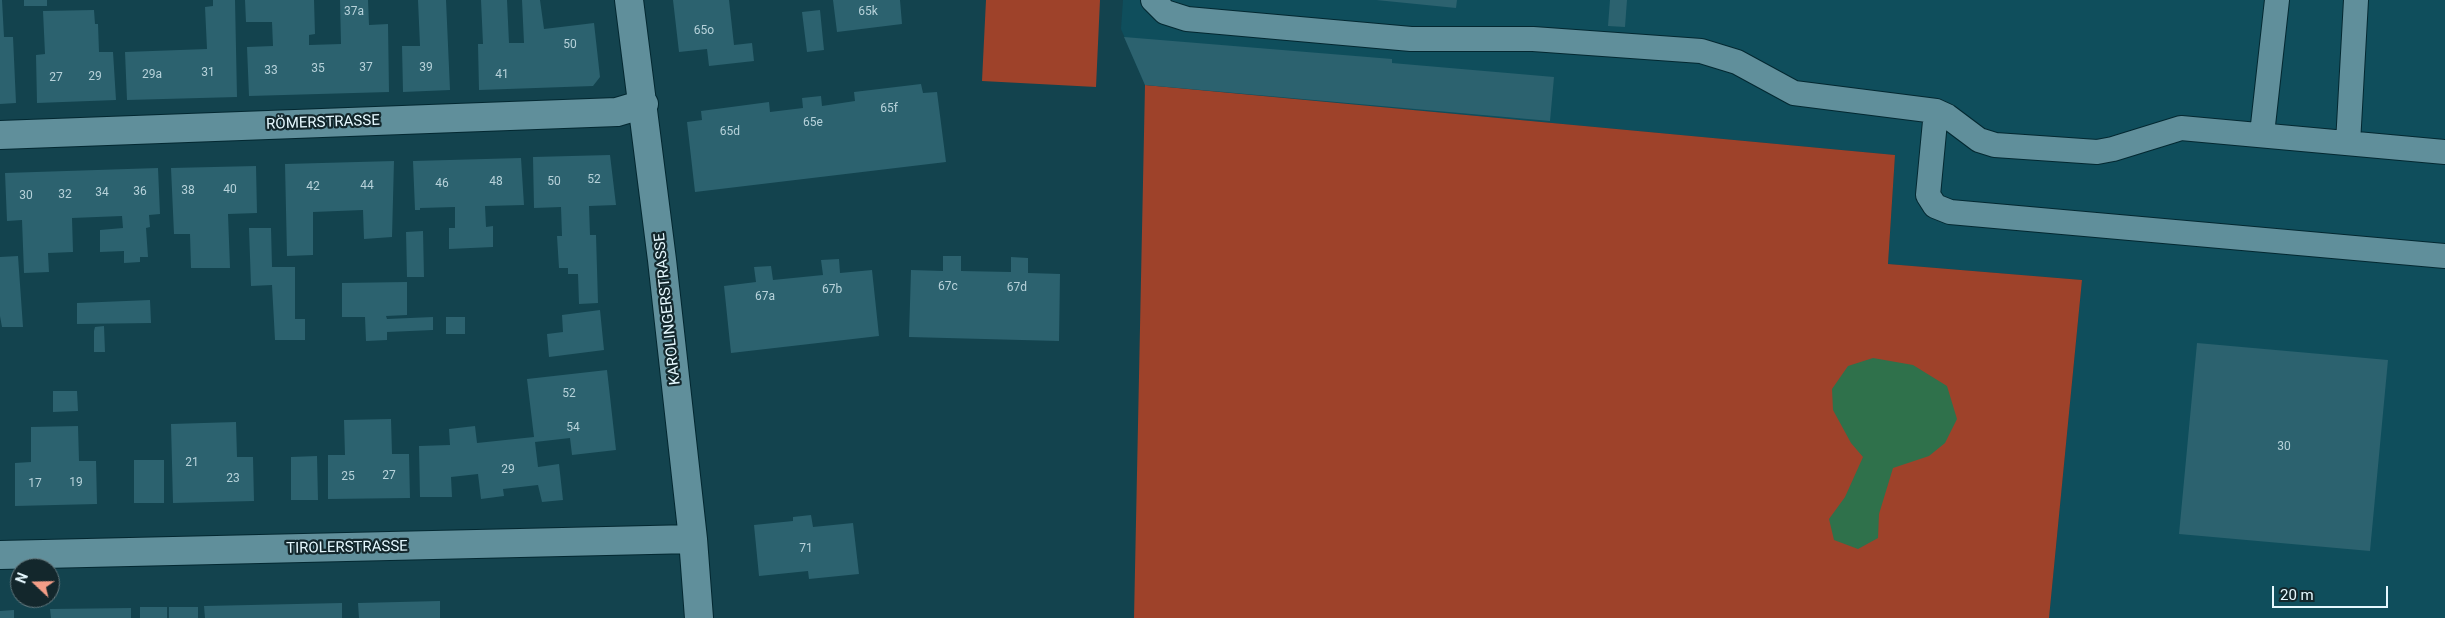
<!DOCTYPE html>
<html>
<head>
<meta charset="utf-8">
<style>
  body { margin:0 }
  #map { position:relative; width:2445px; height:618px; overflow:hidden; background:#13434e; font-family:Roboto,sans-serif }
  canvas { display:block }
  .north { position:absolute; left:10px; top:558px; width:50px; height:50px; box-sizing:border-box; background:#13272c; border:1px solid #677b80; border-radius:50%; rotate:291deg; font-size:14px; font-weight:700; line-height:20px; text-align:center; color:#e5f8fe }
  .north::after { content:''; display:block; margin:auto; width:18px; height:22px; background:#f49e87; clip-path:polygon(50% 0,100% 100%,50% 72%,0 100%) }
  .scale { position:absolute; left:2272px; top:586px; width:116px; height:22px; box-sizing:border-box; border:2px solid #e5f8fe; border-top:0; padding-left:6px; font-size:15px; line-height:18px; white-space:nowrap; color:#e5f8fe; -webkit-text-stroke:4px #13272c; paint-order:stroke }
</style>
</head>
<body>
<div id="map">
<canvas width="2445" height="618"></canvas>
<div class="north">N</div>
<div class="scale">20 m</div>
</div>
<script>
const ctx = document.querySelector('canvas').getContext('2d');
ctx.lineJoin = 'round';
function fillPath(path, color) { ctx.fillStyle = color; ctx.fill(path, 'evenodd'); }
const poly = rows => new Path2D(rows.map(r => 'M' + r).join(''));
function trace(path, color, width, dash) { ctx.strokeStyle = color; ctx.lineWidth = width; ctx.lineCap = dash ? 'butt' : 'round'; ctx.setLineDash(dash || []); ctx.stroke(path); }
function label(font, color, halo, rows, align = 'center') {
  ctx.font = font + ' Roboto,sans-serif'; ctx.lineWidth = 4.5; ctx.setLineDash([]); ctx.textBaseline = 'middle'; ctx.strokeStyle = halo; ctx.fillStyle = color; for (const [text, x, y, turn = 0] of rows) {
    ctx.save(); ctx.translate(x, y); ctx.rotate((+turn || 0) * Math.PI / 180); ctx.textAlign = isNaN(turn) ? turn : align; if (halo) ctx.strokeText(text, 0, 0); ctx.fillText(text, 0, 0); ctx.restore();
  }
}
const built = poly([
  [1123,0,2445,0,2445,618,2049,618,2082,280,1888,264,1895,155,1145,85,1121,29]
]);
const green = poly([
  [986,0,1100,0,1096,87,982,81],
  [1145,85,1895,155,1888,264,2082,280,2049,618,1134,618]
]);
const water = poly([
  [1873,358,1913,365,1947,386,1957,419,1945,443,1929,456,1893,468,1879,514,1878,538,1858,549,1834,540,1829,519,1845,497,1863,457,1851,443,1833,410,1832,389,1848,366]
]);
const building = poly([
  [0,0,2,0,4,37,13,37,16,103,0,104],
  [24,0,47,0,47,6,24,6],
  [213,0,235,0,237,97,127,100,125,52,207,49,205,7,213,6],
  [245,0,314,0,315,34,309,35,309,45,341,44,340,0,368,0,369,25,388,24,389,92,249,96,247,47,273,46,272,22,246,22],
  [418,0,446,0,450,90,403,92,402,46,420,46],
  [481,0,507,0,509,43,524,43,522,0,540,0,544,29,594,23,600,77,593,86,479,90,478,44,483,44],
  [673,0,729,0,734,45,752,43,754,61,709,66,707,49,679,52],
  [833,0,900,0,902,24,837,32],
  [1376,0,1457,0,1456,8],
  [1610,0,1627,0,1625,27,1608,26],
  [94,10,95,24,98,24,99,52,113,52,116,100,37,103,36,55,45,54,43,11],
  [820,10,824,50,807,52,802,12],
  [1124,37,1392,59,1392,63,1554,77,1550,121,1145,85],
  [921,84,923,93,937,92,946,162,695,192,687,122,702,120,701,111,769,102,770,112,803,108,802,98,821,96,822,106,855,101,854,92],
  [610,155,616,205,589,206,590,235,596,235,598,303,579,304,578,274,568,274,568,268,559,268,557,236,562,236,561,207,534,208,533,157],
  [521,158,524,205,485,206,486,227,493,226,493,247,449,249,449,228,455,228,455,207,420,208,420,210,415,210,413,161],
  [394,161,392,237,364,239,363,210,313,212,313,255,287,256,285,164],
  [256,166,257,213,228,214,230,268,191,268,190,234,174,234,171,168],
  [158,168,160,214,149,215,150,227,146,228,148,257,140,257,140,262,124,263,124,251,100,252,100,230,123,228,122,216,72,218,73,252,48,253,49,272,24,273,22,220,7,221,5,173],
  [249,228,271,228,272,267,295,267,295,319,305,319,305,340,275,340,272,285,251,286],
  [423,231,424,277,407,277,406,232],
  [18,256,23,327,2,327,0,316,0,257],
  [943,256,961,256,961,271,1011,272,1011,257,1028,258,1028,273,1060,274,1059,341,909,337,911,270,943,271],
  [839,259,840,273,872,270,879,336,731,353,724,286,756,282,754,267,771,266,773,280,823,275,821,260],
  [407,282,407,315,386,316,387,319,433,317,433,330,387,332,387,340,366,341,365,317,342,317,342,283],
  [150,300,151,323,77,324,77,303],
  [600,310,604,350,549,357,547,334,563,332,562,315],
  [446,317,465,317,465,334,446,334],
  [104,326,105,352,94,352,94,331,95,327],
  [2197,343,2388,360,2370,551,2179,534],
  [607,370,616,450,572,455,570,438,535,442,538,467,559,464,563,500,542,502,538,485,503,489,504,496,481,499,478,474,451,477,452,497,420,497,419,446,450,445,449,429,475,426,477,443,534,437,527,379],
  [53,391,77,391,78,411,53,412],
  [391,419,392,454,409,454,410,498,328,499,328,455,345,455,344,420],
  [236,422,237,457,253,457,254,501,173,503,171,424],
  [78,426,79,461,96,461,97,504,15,506,15,463,31,462,31,427],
  [317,456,318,500,291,500,291,457],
  [134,460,164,460,164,503,134,503],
  [811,515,813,527,853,523,859,574,809,579,808,571,759,576,754,525,793,521,793,517],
  [440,601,440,618,359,618,358,603],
  [342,603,342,618,205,618,204,606],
  [140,607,167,607,167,618,140,618],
  [169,607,198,607,198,618,169,618],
  [131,608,131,618,51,618,50,609],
  [14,610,14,618,0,618,0,611]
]);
const service = poly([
  [1153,0,1165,12,1187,19,1411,39,1533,39,1701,51,1737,62,1794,93,1936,111,1947,116,1979,140,1995,145,2097,152,2113,149,2181,128,2445,152],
  [1936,111,1928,195,1935,206,1950,212,2445,256],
  [2262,134,2277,0],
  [2348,143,2356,0]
]);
const minor = poly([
  [629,0,662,260,693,539,699,618],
  [0,135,617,112,644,104],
  [0,555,693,539]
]);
const numberNames = [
  ["37a",354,12],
  ["65k",868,12],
  ["65o",704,31],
  ["50",570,45],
  ["37",366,68],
  ["39",426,68],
  ["35",318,69],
  ["33",271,71],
  ["31",208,73],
  ["29a",152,75],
  ["41",502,75],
  ["29",95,77],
  ["27",56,78],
  ["65f",889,109],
  ["65e",813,123],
  ["65d",730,132],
  ["52",594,180],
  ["48",496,182],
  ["50",554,182],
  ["46",442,184],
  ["44",367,186],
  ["42",313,187],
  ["40",230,190],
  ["38",188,191],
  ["36",140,192],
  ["34",102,193],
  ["32",65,195],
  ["30",26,196],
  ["67c",948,287],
  ["67d",1017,288],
  ["67b",832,290],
  ["67a",765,297],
  ["52",569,394],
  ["54",573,428],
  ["30",2284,447],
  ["21",192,463],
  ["29",508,470],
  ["27",389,476],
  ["25",348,477],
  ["23",233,479],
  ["19",76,483],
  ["17",35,484],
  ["71",806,549]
];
const streetNames = [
  ["RÖMERSTRASSE",323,123,-2],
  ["KAROLINGERSTRASSE",668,309,-96],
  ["TIROLERSTRASSE",347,548,-1]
];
fillPath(built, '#0f4e5c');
fillPath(green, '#9e422a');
fillPath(water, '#2f714b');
fillPath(building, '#2c626f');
trace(service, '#032831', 26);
trace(minor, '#032831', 30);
trace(service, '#608f9b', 24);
trace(minor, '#608f9b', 28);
label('12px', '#b7d2da', null, numberNames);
label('15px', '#e5f8fe', '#13272c', streetNames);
</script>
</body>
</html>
